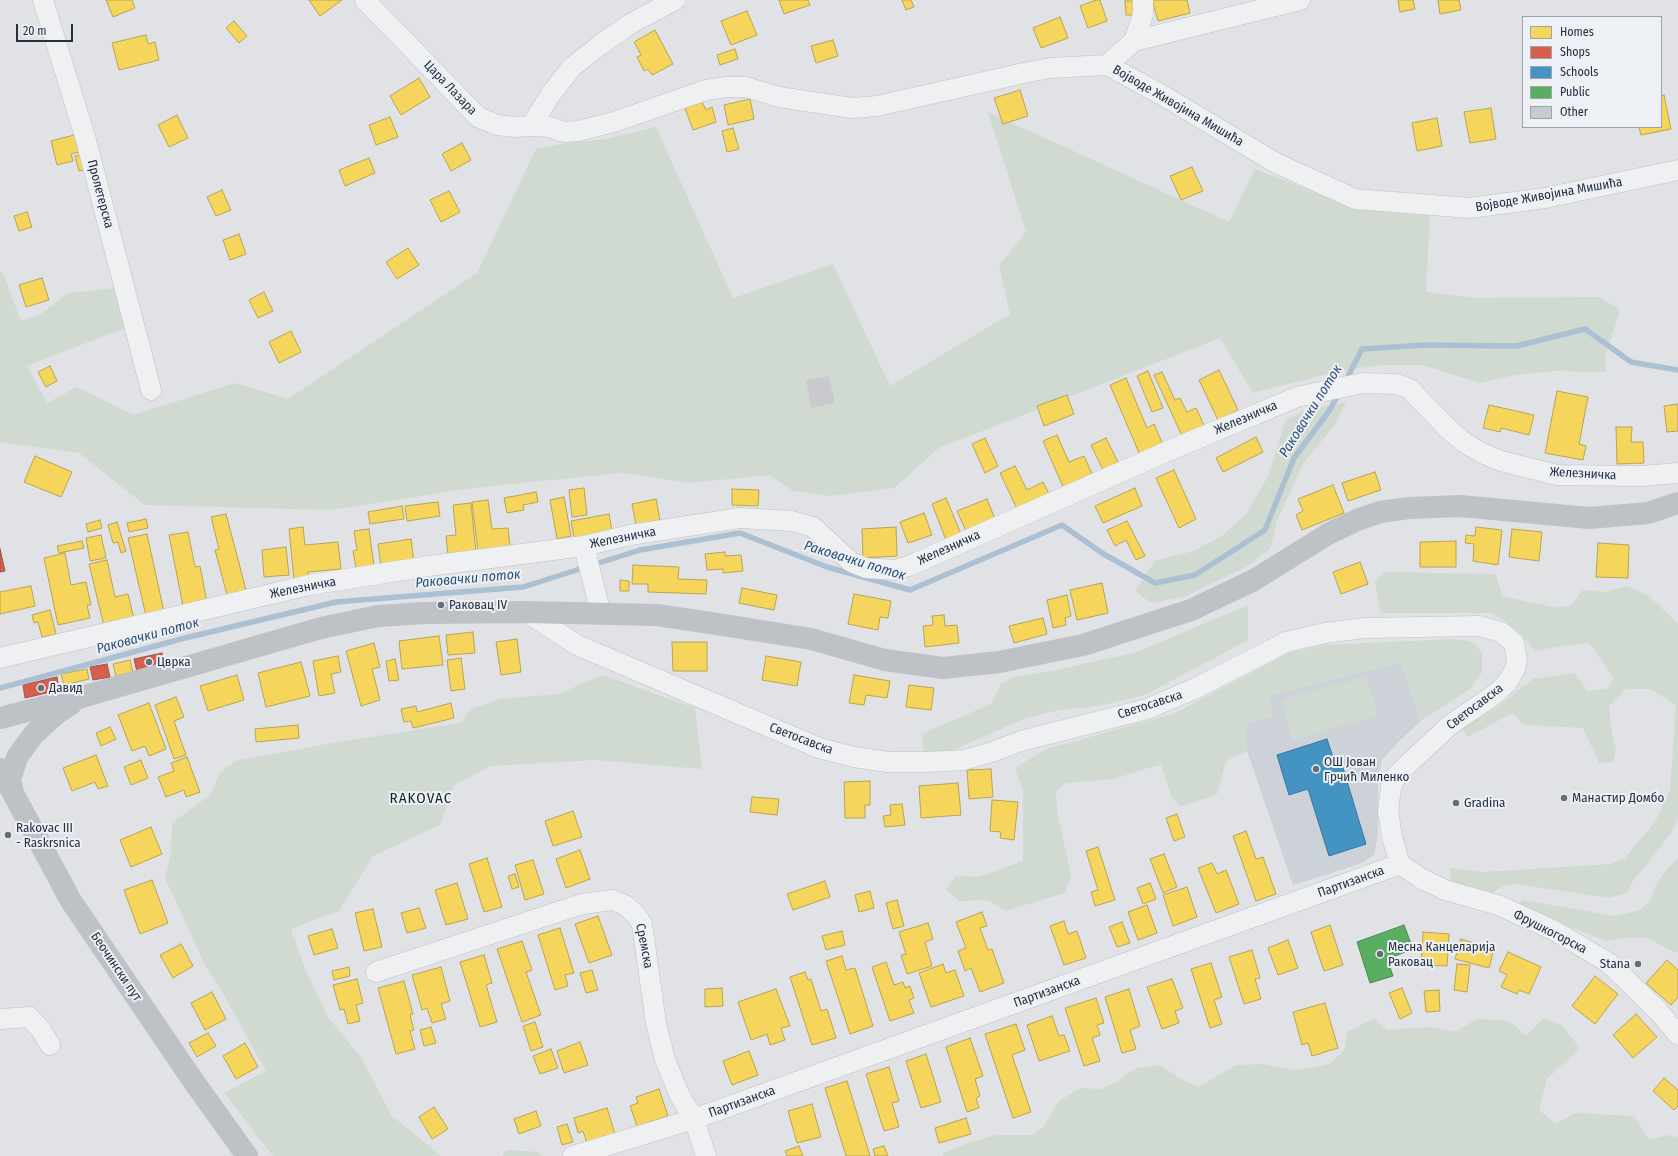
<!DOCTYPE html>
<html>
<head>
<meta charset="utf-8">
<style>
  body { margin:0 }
  #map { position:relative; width:1678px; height:1156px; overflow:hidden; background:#e0e2e5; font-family:"Fira Sans Condensed",sans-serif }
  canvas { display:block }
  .legend { position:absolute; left:1522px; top:16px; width:140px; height:112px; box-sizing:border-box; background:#edf1f6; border:1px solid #9da4ad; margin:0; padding:5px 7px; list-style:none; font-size:12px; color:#253040 }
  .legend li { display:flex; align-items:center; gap:8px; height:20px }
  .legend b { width:20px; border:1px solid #9da4ad }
  .scale { position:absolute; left:16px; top:24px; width:57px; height:18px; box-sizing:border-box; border:2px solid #253040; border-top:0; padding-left:5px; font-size:12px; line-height:14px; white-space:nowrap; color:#253040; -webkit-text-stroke:3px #edf1f6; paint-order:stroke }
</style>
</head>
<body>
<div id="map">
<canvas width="1678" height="1156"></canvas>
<ul class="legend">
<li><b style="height:11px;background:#f6d55c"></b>Homes</li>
<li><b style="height:11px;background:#d6604d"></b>Shops</li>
<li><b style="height:11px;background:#4393c3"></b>Schools</li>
<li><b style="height:11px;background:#5aae61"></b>Public</li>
<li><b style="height:11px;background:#c8cacd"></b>Other</li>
</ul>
<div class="scale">20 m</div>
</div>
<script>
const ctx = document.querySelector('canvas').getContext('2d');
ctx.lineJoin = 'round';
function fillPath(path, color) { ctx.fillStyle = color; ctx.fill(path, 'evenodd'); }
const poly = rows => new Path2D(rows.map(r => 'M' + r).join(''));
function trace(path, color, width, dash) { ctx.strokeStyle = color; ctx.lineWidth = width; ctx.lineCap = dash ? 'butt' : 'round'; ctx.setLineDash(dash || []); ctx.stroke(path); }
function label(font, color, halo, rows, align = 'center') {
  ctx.font = font + ' "Fira Sans Condensed",sans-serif'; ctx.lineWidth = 4; ctx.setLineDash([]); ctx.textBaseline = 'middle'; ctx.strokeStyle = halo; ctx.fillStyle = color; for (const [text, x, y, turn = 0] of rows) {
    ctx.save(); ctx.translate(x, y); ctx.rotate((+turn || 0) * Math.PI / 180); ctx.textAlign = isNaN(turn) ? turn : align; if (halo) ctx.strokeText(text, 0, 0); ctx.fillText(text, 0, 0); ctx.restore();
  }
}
const built = poly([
  [1401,662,1421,721,1398,742,1382,760,1378,778,1378,836,1374,855,1360,864,1293,885,1247,751,1247,723,1269,695]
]);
const green = poly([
  [988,112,1229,222,1255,169,1357,209,1430,213,1426,292,1475,298,1600,297,1620,310,1605,357,1606,372,1556,371,1515,375,1480,383,1422,365,1381,365,1339,371,1253,393,1220,338,939,448,894,488,830,496,793,491,769,475,689,483,622,473,472,488,331,510,145,505,79,453,0,442,0,271,4,276,21,321,41,314,68,293,115,288,125,328,27,366,47,403,77,387,133,415,235,383,288,399,477,273,536,149,566,143,606,139,656,127,733,298,833,264,890,386,1010,314,999,265,1026,232],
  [1346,402,1336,423,1303,464,1277,521,1271,548,1248,566,1184,597,1151,603,1135,591,1155,561,1193,551,1222,536,1246,514,1267,478,1278,446,1285,421,1304,411],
  [1384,572,1496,574,1502,596,1552,607,1570,606,1583,590,1604,592,1627,586,1649,596,1678,624,1678,817,1672,832,1633,881,1627,893,1609,898,1516,884,1505,885,1492,893,1451,882,1450,868,1483,872,1611,864,1624,859,1655,822,1670,790,1676,706,1651,689,1626,689,1609,706,1611,726,1616,750,1613,762,1599,763,1583,728,1525,725,1512,713,1468,737,1461,728,1493,710,1533,679,1574,673,1588,691,1607,689,1614,678,1589,643,1561,646,1535,651,1521,634,1505,621,1491,613,1381,613,1375,582],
  [1248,605,1248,640,1145,695,1099,706,1059,710,1026,718,944,754,924,751,921,734,991,704,1001,684,1014,677,1052,671,1137,652],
  [1453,639,1470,641,1482,652,1482,672,1470,689,1421,721,1401,662,1270,695,1272,717,1247,723,1247,751,1226,761,1217,794,1181,807,1172,798,1161,765,1148,768,1114,779,1065,783,1056,791,1057,810,1071,876,1065,893,1005,911,988,900,960,901,946,890,956,876,979,877,1023,861,1023,791,1015,768,1046,749,1173,714,1289,653,1324,645],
  [603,675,695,708,702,769,595,760,491,766,454,785,440,825,373,856,339,911,291,929,305,969,328,1017,361,1057,391,1115,441,1156,273,1156,224,1093,266,1071,220,988,206,967,165,878,171,853,172,823,211,794,220,773,235,761,326,744,460,723,471,709,500,699,558,694],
  [1366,676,1378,716,1293,740,1281,700],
  [1678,857,1678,953,1667,949,1648,938,1623,938,1607,941,1518,907,1522,900,1615,916,1640,910,1650,901,1657,882],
  [1374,1018,1387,1030,1428,1027,1455,1032,1477,1019,1505,1020,1517,1027,1526,1036,1544,1018,1562,1025,1580,1048,1547,1079,1539,1110,1556,1124,1575,1113,1634,1116,1649,1140,1667,1135,1678,1137,1678,1156,942,1156,944,1153,968,1143,996,1135,1031,1135,1044,1126,1059,1101,1081,1088,1100,1089,1118,1081,1136,1068,1160,1065,1182,1080,1198,1087,1236,1065,1264,1064,1291,1070,1312,1068,1331,1063,1345,1049,1347,1032],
  [507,1150,539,1152,542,1156,502,1156]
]);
const homes = poly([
  [106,0,132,0,135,8,113,17,106,0],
  [309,0,342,0,320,16,309,0],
  [779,0,808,0,810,5,784,14,779,0],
  [902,0,911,0,914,7,906,10,902,0],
  [1096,0,1100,0,1107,21,1088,28,1080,6,1096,0],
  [1152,0,1187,0,1190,13,1158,21,1152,0],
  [1398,0,1413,0,1415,9,1400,12,1398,0],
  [1438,0,1459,0,1461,10,1440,14,1438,0],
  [1125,1,1136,1,1136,15,1126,15,1125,1],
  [747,11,757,35,731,45,721,21,747,11],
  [1060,17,1068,38,1041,48,1033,28,1060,17],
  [234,21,247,36,239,43,226,28,234,21],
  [655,30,673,64,652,75,648,69,644,71,637,57,641,55,634,42,655,30],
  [146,35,148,44,155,42,159,60,119,70,112,43,146,35],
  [833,40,838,56,816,63,811,46,833,40],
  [735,49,738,59,720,65,717,55,735,49],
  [419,78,430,97,401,115,390,96,419,78],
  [1020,90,1028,116,1003,124,994,98,1020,90],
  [1664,95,1671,129,1641,135,1639,127,1661,127,1661,96,1664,95],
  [750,99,754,119,728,125,724,105,750,99],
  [702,102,706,110,712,107,716,122,693,130,685,108,702,102],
  [1491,108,1496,139,1470,143,1464,112,1491,108],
  [177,115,188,138,169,147,158,125,177,115],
  [390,117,398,137,376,145,369,125,390,117],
  [1437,118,1442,146,1417,151,1412,123,1437,118],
  [733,128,739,149,727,152,722,131,733,128],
  [74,135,79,152,71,154,73,161,57,165,51,141,74,135],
  [462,143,471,160,451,171,442,154,462,143],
  [84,154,89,168,79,171,75,156,84,154],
  [369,158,375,173,345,186,339,170,369,158],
  [1192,167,1203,191,1181,200,1170,176,1192,167],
  [222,190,231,210,216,216,207,197,222,190],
  [449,191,460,212,441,222,430,200,449,191],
  [27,212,32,227,19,231,14,216,27,212],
  [239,234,246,254,230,260,223,240,239,234],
  [408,248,419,265,397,279,386,262,408,248],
  [42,278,49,300,26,307,19,285,42,278],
  [264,292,273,311,258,318,249,300,264,292],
  [291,331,301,352,279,363,269,342,291,331],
  [50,366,57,381,46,387,38,372,50,366],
  [1219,370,1238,410,1218,420,1199,380,1219,370],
  [1148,371,1163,408,1152,412,1137,376,1148,371],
  [1162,372,1175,400,1180,398,1187,412,1196,408,1205,427,1183,438,1154,375,1162,372],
  [1126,378,1147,428,1154,424,1163,445,1140,455,1110,385,1126,378],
  [1557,391,1588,397,1579,444,1586,446,1583,460,1545,453,1557,391],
  [1067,395,1074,414,1044,426,1037,406,1067,395],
  [1678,404,1678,431,1667,432,1664,406,1678,404],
  [1489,405,1534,415,1529,435,1501,428,1500,432,1483,428,1489,405],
  [1616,427,1632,427,1631,442,1643,442,1644,463,1617,464,1616,427],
  [1057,435,1069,462,1084,456,1093,476,1064,489,1043,441,1057,435],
  [1256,437,1263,452,1223,472,1216,458,1256,437],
  [985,438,998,466,985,473,972,444,985,438],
  [1106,438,1118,462,1103,470,1091,445,1106,438],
  [35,456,72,472,61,497,24,482,35,456],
  [1015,466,1027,490,1043,482,1050,496,1018,511,1000,473,1015,466],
  [1174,470,1196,519,1179,528,1156,478,1174,470],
  [1375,472,1381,490,1348,501,1342,483,1375,472],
  [1333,485,1344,513,1302,530,1296,515,1303,511,1298,499,1333,485],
  [584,488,587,515,572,517,569,490,584,488],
  [1135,488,1142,506,1103,523,1095,506,1135,488],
  [732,489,759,490,758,506,732,505,732,489],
  [536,492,538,502,523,505,524,510,507,513,504,498,536,492],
  [564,497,571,536,557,539,550,500,564,497],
  [946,498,961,534,946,540,932,504,946,498],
  [656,499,660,520,636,525,632,504,656,499],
  [987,499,995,519,966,531,957,511,987,499],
  [488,500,492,529,508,528,510,546,478,551,472,502,488,500],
  [438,502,440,516,407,521,405,506,438,502],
  [471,503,476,553,448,556,446,536,456,535,453,505,471,503],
  [402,506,404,519,370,524,368,512,402,506],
  [924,513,932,535,908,543,900,522,924,513],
  [226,514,246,590,227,595,215,550,219,549,211,517,226,514],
  [609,514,612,531,574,538,571,521,609,514],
  [146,519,148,528,129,532,127,523,146,519],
  [100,520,102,528,88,532,86,524,100,520],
  [1127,521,1145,556,1136,560,1126,540,1115,546,1107,530,1127,521],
  [117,522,126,551,121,553,118,542,113,543,108,525,117,522],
  [303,527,305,545,338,542,341,569,308,572,308,578,294,580,289,529,303,527],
  [896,527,897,556,863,558,862,529,896,527],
  [1476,527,1502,530,1498,565,1473,561,1474,544,1465,543,1466,535,1475,536,1476,527],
  [369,529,374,566,356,568,353,551,357,550,354,531,369,529],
  [1512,529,1542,532,1539,561,1509,557,1512,529],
  [188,532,195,567,200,566,207,602,183,606,169,535,188,532],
  [147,534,164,612,146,616,128,538,147,534],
  [101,535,106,558,90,561,86,538,101,535],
  [411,539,414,562,381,566,378,544,411,539],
  [82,541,84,548,59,553,57,546,82,541],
  [1456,541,1456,567,1420,567,1420,542,1456,541],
  [1598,543,1629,545,1628,578,1596,577,1598,543],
  [286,547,289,575,264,577,262,550,286,547],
  [725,552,725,556,741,555,743,571,723,573,723,569,707,570,705,554,725,552],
  [65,553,71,585,86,582,91,605,87,605,90,618,58,625,44,558,65,553],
  [107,560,115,597,128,594,134,619,104,626,89,564,107,560],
  [1360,562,1368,584,1341,594,1333,572,1360,562],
  [633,565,679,567,678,579,707,580,706,594,648,592,648,584,632,584,633,565],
  [620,580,629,581,629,591,620,591,620,580],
  [1102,583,1108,613,1077,620,1070,590,1102,583],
  [31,586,35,606,0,614,0,592,31,586],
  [742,588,777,595,774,610,739,603,742,588],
  [854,594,891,601,888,618,880,617,878,630,848,624,854,594],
  [1067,595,1071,616,1065,618,1066,625,1053,628,1047,600,1067,595],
  [50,610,56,634,42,637,38,622,34,623,32,615,50,610],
  [944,615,945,626,957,625,959,643,925,647,923,626,933,625,932,616,944,615],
  [1043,618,1047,634,1014,643,1009,626,1043,618],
  [473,632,475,653,448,655,446,635,473,632],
  [439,636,443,665,402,669,399,641,439,636],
  [517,639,521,672,501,675,496,642,517,639],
  [672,642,707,642,707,671,673,671,672,642],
  [374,643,380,667,372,669,380,700,361,706,346,651,374,643],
  [338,656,341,672,331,674,335,693,319,696,313,661,338,656],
  [766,656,801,662,797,686,762,680,766,656],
  [461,658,465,689,451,691,447,660,461,658],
  [395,659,399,680,389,681,386,661,395,659],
  [130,660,133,672,116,676,113,664,130,660],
  [301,662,310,696,266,707,258,673,301,662],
  [87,669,89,679,64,685,61,674,87,669],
  [237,675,244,700,208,711,200,686,237,675],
  [854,675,890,681,887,698,866,695,864,705,849,703,854,675],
  [909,685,934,688,931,710,906,707,909,685],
  [176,697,184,717,174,721,186,755,174,759,155,705,176,697],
  [149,703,166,749,149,756,145,746,132,751,118,715,149,703],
  [451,703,454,718,413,728,411,721,404,722,401,709,416,706,417,712,451,703],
  [298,725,299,738,256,742,255,729,298,725],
  [110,727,116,739,101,746,96,733,110,727],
  [96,755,108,786,98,789,95,782,72,791,63,768,96,755],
  [187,757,200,792,186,797,184,790,166,797,158,777,174,771,171,763,187,757],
  [141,760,148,778,131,785,124,767,141,760],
  [991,769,993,797,969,799,967,770,991,769],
  [870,781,870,805,865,805,865,818,845,818,844,782,870,781],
  [958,783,961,815,921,818,919,786,958,783],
  [752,797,779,799,777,815,750,812,752,797],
  [992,800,1018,802,1014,840,1000,838,1001,832,990,831,992,800],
  [902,804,905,825,885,827,883,816,891,815,890,805,902,804],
  [573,811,582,837,553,846,545,821,573,811],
  [1177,814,1185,837,1174,841,1166,818,1177,814],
  [151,827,162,854,131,867,120,840,151,827],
  [1246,831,1256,859,1263,857,1276,894,1256,901,1233,836,1246,831],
  [1098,847,1115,900,1095,906,1091,892,1098,890,1086,851,1098,847],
  [580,850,590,879,566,888,556,859,580,850],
  [1164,854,1177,887,1163,893,1150,859,1164,854],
  [487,858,502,907,484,912,469,864,487,858],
  [533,860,544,894,525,900,515,865,533,860],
  [1212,863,1217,874,1226,870,1239,904,1216,913,1198,868,1212,863],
  [515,874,519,887,512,889,508,876,515,874],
  [152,880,168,923,140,934,124,890,152,880],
  [825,881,830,897,793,910,787,894,825,881],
  [457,883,468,919,446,925,435,890,457,883],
  [1150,883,1156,899,1143,904,1137,888,1150,883],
  [1187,887,1197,917,1173,926,1163,895,1187,887],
  [870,891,874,908,859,912,855,895,870,891],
  [897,900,904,926,893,929,886,903,897,900],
  [1147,905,1157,933,1138,940,1128,912,1147,905],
  [419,908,426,928,407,933,401,913,419,908],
  [373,909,382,947,364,951,355,913,373,909],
  [982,912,987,926,980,928,988,950,992,949,1004,983,980,992,971,968,965,971,958,951,966,948,956,922,982,912],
  [598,916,612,955,589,963,575,924,598,916],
  [1064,921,1068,934,1077,931,1086,958,1064,965,1050,926,1064,921],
  [1122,922,1130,943,1117,947,1109,927,1122,922],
  [928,923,933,939,925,942,932,966,907,974,901,955,906,954,899,932,928,923],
  [1330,925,1343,965,1324,971,1311,932,1330,925],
  [560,928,574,973,565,975,568,986,555,990,538,935,560,928],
  [332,929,338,948,314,955,308,936,332,929],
  [842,931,845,945,826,950,822,936,842,931],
  [1423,932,1449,934,1447,966,1421,965,1423,932],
  [1461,939,1494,949,1489,968,1455,959,1461,939],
  [1288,940,1298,968,1278,975,1268,948,1288,940],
  [522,941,532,970,526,972,541,1015,522,1022,497,949,522,941],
  [181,944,193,966,173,978,160,955,181,944],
  [1252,950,1260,978,1255,979,1261,999,1244,1004,1229,957,1252,950],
  [1508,952,1541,967,1529,994,1519,990,1517,994,1501,987,1507,975,1499,971,1508,952],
  [484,955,492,983,486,985,497,1022,480,1027,460,962,484,955],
  [842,956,846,970,855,968,873,1026,850,1034,826,961,842,956],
  [1667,960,1678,970,1678,997,1671,1005,1646,983,1667,960],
  [886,962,894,985,903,982,905,988,910,986,914,998,909,1000,914,1013,890,1021,872,967,886,962],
  [1211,963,1222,997,1214,1000,1222,1024,1210,1028,1191,969,1211,963],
  [943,964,946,973,955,970,964,996,931,1007,919,973,943,964],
  [1457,964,1470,965,1467,992,1454,990,1457,964],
  [349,967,350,976,334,980,332,971,349,967],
  [441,967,450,1001,441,1004,446,1019,432,1023,427,1008,422,1010,412,975,441,967],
  [592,970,598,990,586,993,580,973,592,970],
  [805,972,808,980,811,979,821,1011,827,1009,836,1038,812,1045,790,977,805,972],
  [1595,976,1618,994,1595,1024,1572,1006,1595,976],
  [357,979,363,1003,356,1005,360,1021,348,1024,344,1009,340,1010,333,985,357,979],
  [1172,979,1183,1008,1175,1011,1179,1023,1162,1029,1147,987,1172,979],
  [404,981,413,1014,410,1015,414,1030,410,1031,415,1049,396,1054,378,988,404,981],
  [722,988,723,1006,705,1007,705,989,722,988],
  [1402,988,1412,1013,1400,1019,1389,993,1402,988],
  [776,989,790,1026,781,1028,785,1040,770,1045,767,1034,751,1040,738,1002,776,989],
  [1129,989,1140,1026,1130,1030,1136,1049,1122,1053,1105,997,1129,989],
  [1439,990,1440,1011,1426,1012,1424,991,1439,990],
  [212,992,226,1019,205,1030,191,1003,212,992],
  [1096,998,1104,1023,1097,1025,1100,1035,1092,1038,1100,1061,1084,1066,1065,1008,1096,998],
  [1325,1003,1338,1048,1312,1056,1308,1043,1302,1045,1293,1012,1325,1003],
  [1636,1014,1657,1037,1633,1058,1613,1035,1636,1014],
  [1052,1016,1059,1036,1064,1035,1070,1051,1039,1061,1027,1025,1052,1016],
  [535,1022,543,1047,531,1051,523,1026,535,1022],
  [1016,1024,1025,1050,1012,1055,1031,1112,1013,1118,985,1034,1016,1024],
  [431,1027,436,1043,424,1046,420,1030,431,1027],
  [208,1033,216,1046,197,1057,189,1043,208,1033],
  [970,1038,983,1076,975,1079,980,1096,976,1098,979,1108,967,1112,946,1047,970,1038],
  [580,1042,588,1065,564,1073,557,1051,580,1042],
  [245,1043,258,1067,236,1079,223,1056,245,1043],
  [551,1049,558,1068,540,1074,533,1056,551,1049],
  [749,1051,758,1075,732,1085,723,1061,749,1051],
  [926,1054,941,1102,921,1108,906,1061,926,1054],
  [889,1067,899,1101,892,1103,899,1127,884,1131,866,1074,889,1067],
  [1664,1078,1678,1090,1678,1106,1674,1110,1653,1091,1664,1078],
  [847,1081,870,1156,846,1156,825,1088,847,1081],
  [659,1089,668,1116,637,1126,630,1106,638,1103,636,1097,659,1089],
  [812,1104,821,1137,797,1143,788,1111,812,1104],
  [434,1107,448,1129,432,1139,419,1117,434,1107],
  [607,1108,615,1134,587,1143,583,1131,578,1133,574,1118,607,1108],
  [536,1111,541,1126,519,1134,514,1119,536,1111],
  [966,1118,971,1134,939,1143,935,1128,966,1118],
  [567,1124,573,1142,562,1145,557,1127,567,1124],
  [799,1146,803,1156,787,1156,785,1151,799,1146],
  [884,1146,888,1156,875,1156,873,1149,884,1146]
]);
const shops = poly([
  [0,549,5,571,0,572,0,549],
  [162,653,164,665,137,672,134,659,162,653],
  [107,664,110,677,93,680,90,667,107,664],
  [57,677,59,690,25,698,23,685,57,677]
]);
const schools = poly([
  [1327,739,1334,760,1340,758,1366,844,1329,856,1308,789,1289,795,1277,755,1327,739]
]);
const public = poly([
  [1404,925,1413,949,1387,959,1393,976,1370,983,1357,942,1404,925]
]);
const stream = poly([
  [1345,382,1362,349,1424,345,1517,346,1585,329,1631,362,1678,370],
  [0,688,185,638,336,602,523,587,640,550,740,533,827,567,910,590,1062,525,1102,553,1155,583,1195,575,1265,530,1294,458,1329,411,1339,393]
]);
const building = poly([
  [829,376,835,403,811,408,806,380]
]);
const street = poly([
  [43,0,86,140,151,390],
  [365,0,478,117,497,125,515,127,531,126,551,94,572,67,600,45,630,24,675,0],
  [1134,41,1143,15,1143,0],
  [1107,65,1134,41,1300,0],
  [531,126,550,127,564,132,578,131,614,122,706,90,727,87,746,87,779,97,852,108,877,106,1024,73,1050,68,1107,65,1162,95,1276,163,1355,199,1470,208,1545,198,1678,170],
  [584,546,601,614],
  [526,612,577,645,819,748,854,757,888,762,927,762,964,760,992,752,1021,741,1147,709,1194,689,1286,642,1325,633,1365,628,1479,626,1501,632,1514,643,1517,660,1515,669,1507,683,1495,694,1450,725,1406,766,1397,775,1391,787,1388,811,1392,837,1400,864],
  [0,658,309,585,429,566,584,546,630,535,740,518,792,521,813,527,851,562,866,568,895,570,909,566,1168,451,1297,397,1362,383,1397,384,1410,389,1447,428,1465,443,1482,453,1501,461,1557,475,1641,476,1678,473],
  [1400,864,1422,879,1445,890,1498,905,1553,930,1609,963,1659,1012,1678,1035],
  [376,972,582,904,612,900,625,905,636,915,642,924,656,1023,665,1060,680,1096,694,1119,706,1156],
  [0,1019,29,1017,41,1030,50,1045],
  [573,1156,694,1119,1400,864]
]);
const secondary = poly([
  [0,718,82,697,321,628,378,616,424,613,526,612,657,615,730,626,811,639,885,660,943,668,999,662,1083,645,1191,610,1254,580,1328,534,1357,520,1380,512,1409,508,1461,506,1589,518,1648,513,1678,503],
  [0,769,71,901,194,1082,247,1156],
  [13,793,10,780,17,757,34,734,56,714,71,704]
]);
const markers = [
  [441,605,4,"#666e7a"],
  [149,662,4,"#666e7a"],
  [41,688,4,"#666e7a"],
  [1316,769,4,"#666e7a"],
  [1564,798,4,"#666e7a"],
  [1456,803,4,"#666e7a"],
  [8,835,4,"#666e7a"],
  [1380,954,4,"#666e7a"],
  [1638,964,4,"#666e7a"]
];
const streetNames = [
  ["Цара Лазара",450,88,46],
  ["Војводе Живојина Мишића",1178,106,30],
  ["Пролетерска",100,194,75],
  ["Војводе Живојина Мишића",1549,195,-10],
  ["Железничка",1246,418,-23],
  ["Железничка",1583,474,3],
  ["Железничка",623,538,-11],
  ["Железничка",949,548,-24],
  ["Железничка",303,588,-11],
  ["Светосавска",1150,705,-18],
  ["Светосавска",1475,707,-37],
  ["Светосавска",801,739,21],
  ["Партизанска",1351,882,-20],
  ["Фрушкогорска",1550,932,27],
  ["Сремска",644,946,79],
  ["Беочински пут",116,967,56],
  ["Партизанска",1047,992,-20],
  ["Партизанска",742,1102,-20]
];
const poiNames = [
  ["Раковац IV",449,605],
  ["Цврка",157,662],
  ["Давид",49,688],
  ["ОШ Јован",1324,762],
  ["Грчић Миленко",1324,777],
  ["Манастир Домбо",1572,798],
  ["Gradina",1464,803],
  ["Rakovac III",16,828],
  ["- Raskrsnica",16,843],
  ["Месна Канцеларија",1388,947],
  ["Раковац",1388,962],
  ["Stana",1630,964,"right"]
];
const waterNames = [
  ["Раковачки поток",1311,411,-58],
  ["Раковачки поток",855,561,17],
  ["Раковачки поток",468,579,-5],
  ["Раковачки поток",148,636,-15]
];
const quarterNames = [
  ["RAKOVAC",421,799]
];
fillPath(built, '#cdd2d9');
fillPath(green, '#d1dad0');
fillPath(homes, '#f6d55c');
trace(homes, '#b7a454', 1);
fillPath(shops, '#d6604d');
trace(shops, '#a15249', 1);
fillPath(schools, '#4393c3');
trace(schools, '#3a759c', 1);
fillPath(public, '#5aae61');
trace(public, '#4a8857', 1);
trace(stream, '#acc0d3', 5.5);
fillPath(building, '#c8cacd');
trace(street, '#bec0c3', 21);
trace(street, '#eff0f2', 20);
trace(secondary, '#bec1c6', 22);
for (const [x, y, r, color] of markers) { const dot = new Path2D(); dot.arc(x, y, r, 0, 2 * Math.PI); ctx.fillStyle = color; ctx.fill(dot); trace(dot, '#edf1f6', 1.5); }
label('13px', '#253040', '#edf1f6', streetNames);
label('13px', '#253040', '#edf1f6', poiNames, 'left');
label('italic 14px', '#2d5077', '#edf1f6', waterNames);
ctx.letterSpacing = '1px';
label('15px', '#182131', '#edf1f6', quarterNames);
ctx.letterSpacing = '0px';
</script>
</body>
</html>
